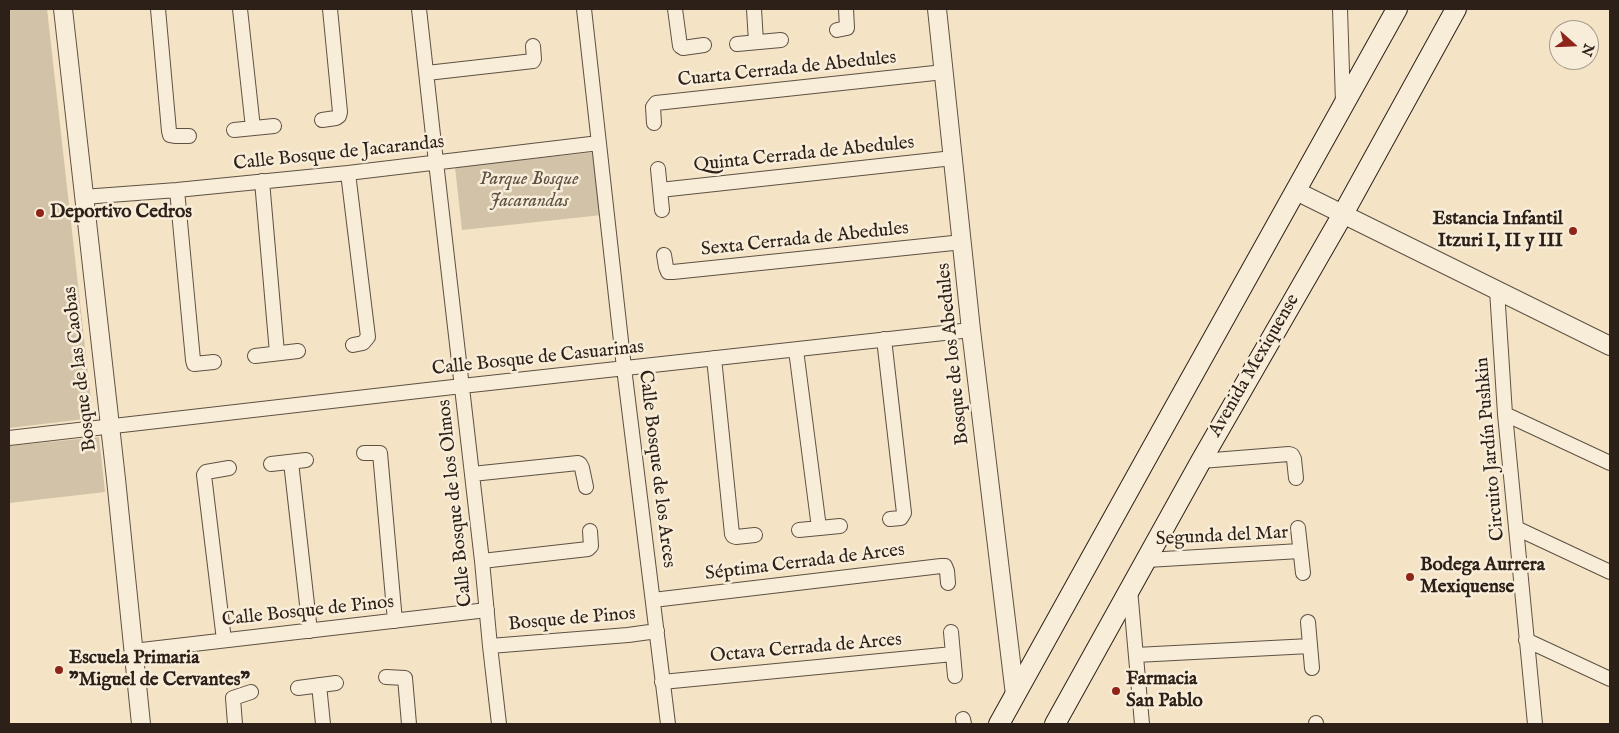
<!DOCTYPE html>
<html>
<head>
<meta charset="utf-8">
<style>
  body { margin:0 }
  #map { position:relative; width:1619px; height:733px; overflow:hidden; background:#f4e3c4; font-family:"IM FELL English",serif }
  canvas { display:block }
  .frame { position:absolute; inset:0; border:10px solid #2c2019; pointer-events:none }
  .north { position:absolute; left:1549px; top:20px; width:50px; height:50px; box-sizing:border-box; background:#f8edd9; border:1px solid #a69b8c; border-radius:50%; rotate:110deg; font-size:14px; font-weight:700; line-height:20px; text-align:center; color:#2c2019 }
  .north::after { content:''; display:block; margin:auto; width:18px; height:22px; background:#8f2418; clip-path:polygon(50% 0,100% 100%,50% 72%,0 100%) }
</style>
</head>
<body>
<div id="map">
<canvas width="1619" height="733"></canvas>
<div class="frame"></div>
<div class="north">N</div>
</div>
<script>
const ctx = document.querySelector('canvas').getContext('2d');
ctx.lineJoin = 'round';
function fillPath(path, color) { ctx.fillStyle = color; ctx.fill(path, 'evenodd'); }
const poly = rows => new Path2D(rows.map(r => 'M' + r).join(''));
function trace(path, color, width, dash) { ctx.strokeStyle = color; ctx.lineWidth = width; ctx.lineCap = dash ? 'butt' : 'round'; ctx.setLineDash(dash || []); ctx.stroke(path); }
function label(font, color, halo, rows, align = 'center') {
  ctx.font = font + ' "IM FELL English",serif'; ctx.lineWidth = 5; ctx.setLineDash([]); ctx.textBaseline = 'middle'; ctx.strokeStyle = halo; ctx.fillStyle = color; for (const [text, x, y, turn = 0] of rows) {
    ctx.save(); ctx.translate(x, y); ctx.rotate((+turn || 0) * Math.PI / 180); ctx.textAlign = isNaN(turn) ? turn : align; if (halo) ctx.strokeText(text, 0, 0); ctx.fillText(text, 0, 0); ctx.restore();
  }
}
const green = poly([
  [9,9,47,9,93,418,9,428],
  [596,152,602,215,462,230,455,167],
  [99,437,105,492,9,503,9,446]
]);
const minor = poly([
  [158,9,169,131,170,135,176,136,189,136],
  [240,9,253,128],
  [419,9,436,162,482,561,490,646,499,724],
  [584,9,624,368,668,724],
  [675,9,680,46,683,48,704,45],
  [754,9,756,42],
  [1340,9,1343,103],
  [837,30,847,28,846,9],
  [737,44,781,40],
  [427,73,533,61,534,59,533,46],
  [322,120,336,118,339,116,340,112,330,9],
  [654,123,653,107,656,103,944,72],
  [234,130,274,126],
  [658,169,662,210],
  [348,173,368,337,363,343,353,345],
  [262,181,277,353],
  [177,190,193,360,194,364,214,362],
  [660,190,953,158],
  [83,197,177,190,348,173,599,143],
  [664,255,666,267,668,272,673,272,963,242],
  [1497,290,1505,414,1535,724],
  [884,339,904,513,901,518,890,519],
  [796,350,819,528],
  [255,356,298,351],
  [714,358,732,534,733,536,736,537,755,535],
  [1505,414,1610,463],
  [9,438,462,386,971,330],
  [364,453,380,453,395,621],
  [1201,461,1289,454,1292,455,1294,459,1296,478],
  [291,462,310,631],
  [271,464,306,460],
  [472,474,578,463,580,464,582,468,586,487],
  [1298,528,1303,573],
  [1516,528,1610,572],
  [799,530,840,526],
  [1147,560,1300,551],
  [482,561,588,549,591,546,590,531],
  [1130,589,1142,724],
  [653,600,941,566,945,566,947,571,948,583],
  [1308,622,1312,668],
  [951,632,955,676],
  [224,640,204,475,206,472,229,468],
  [1526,640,1610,679],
  [490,646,628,635,657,631],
  [133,651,487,610],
  [1136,655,1310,646],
  [386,677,405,678,409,724],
  [662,682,953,654],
  [319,685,323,724],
  [298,688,336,683],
  [963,719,964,724],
  [1316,723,1316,724],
  [235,724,233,698,251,692]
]);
const tertiary = poly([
  [63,9,116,479,141,724],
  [937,9,971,330,1015,695],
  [1296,191,1610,346]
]);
const secondary = poly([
  [999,724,1151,450,1397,9],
  [1055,724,1201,461,1343,214,1456,9]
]);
const markers = [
  [40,213,5,"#8f2418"],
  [1573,231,5,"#8f2418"],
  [1410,577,5,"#8f2418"],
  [59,670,5,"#8f2418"],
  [1116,691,5,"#8f2418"]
];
const streetNames = [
  ["Cuarta Cerrada de Abedules",787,70,-6],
  ["Calle Bosque de Jacarandas",339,154,-6],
  ["Quinta Cerrada de Abedules",804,155,-6],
  ["Sexta Cerrada de Abedules",805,240,-6],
  ["Bosque de los Abedules",954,354,-96],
  ["Calle Bosque de Casuarinas",538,359,-6],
  ["Avenida Mexiquense",1255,366,-60],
  ["Bosque de las Caobas",81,369,-97],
  ["Circuito Jardín Pushkin",1491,449,-95],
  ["Calle Bosque de los Arces",656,469,83],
  ["Calle Bosque de los Olmos",456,503,-96],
  ["Segunda del Mar",1222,537,-3],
  ["Séptima Cerrada de Arces",805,563,-7],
  ["Calle Bosque de Pinos",308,612,-6],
  ["Bosque de Pinos",572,620,-5],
  ["Octava Cerrada de Arces",806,649,-5]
];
const parkNames = [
  ["Parque Bosque",529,180],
  ["Jacarandas",529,202]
];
const poiNames = [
  ["Deportivo Cedros",50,213],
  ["Estancia Infantil",1563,220,"right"],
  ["Itzuri I, II y III",1563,242,"right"],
  ["Bodega Aurrera",1420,566],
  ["Mexiquense",1420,588],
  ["Escuela Primaria",69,659],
  ["\"Miguel de Cervantes\"",69,681],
  ["Farmacia",1126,680],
  ["San Pablo",1126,702]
];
fillPath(green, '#d2c2a7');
trace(minor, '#5e5144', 16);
trace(tertiary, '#5e5144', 20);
trace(secondary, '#2c2019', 22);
trace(minor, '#f8edd9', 14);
trace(tertiary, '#f8edd9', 18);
trace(secondary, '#f8edd9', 20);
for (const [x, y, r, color] of markers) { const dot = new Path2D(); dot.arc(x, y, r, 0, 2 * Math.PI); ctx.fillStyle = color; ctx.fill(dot); trace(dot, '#f8edd9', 2); }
label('19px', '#2c2019', '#f8edd9', streetNames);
label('italic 19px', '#5e5144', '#f8edd9', parkNames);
label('bold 19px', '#2c2019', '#f8edd9', poiNames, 'left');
</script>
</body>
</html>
